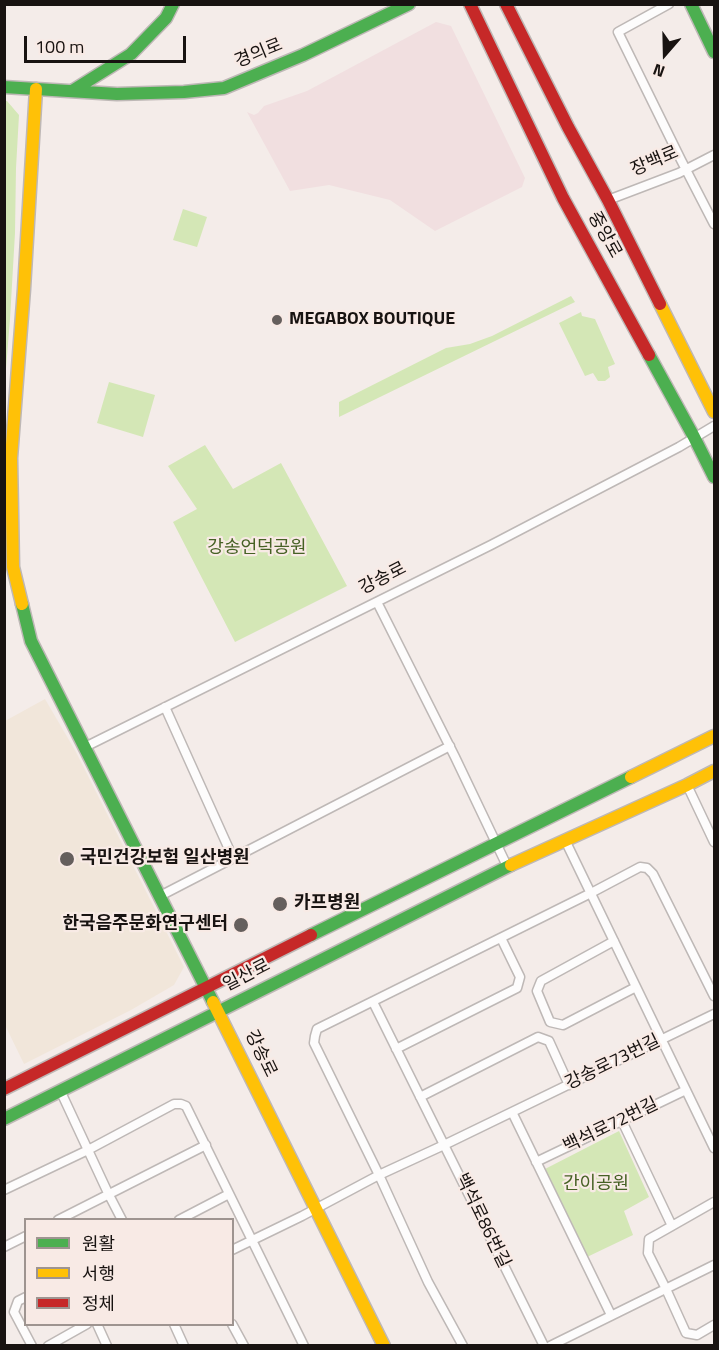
<!DOCTYPE html>
<html>
<head>
<meta charset="utf-8">
<style>
  body { margin:0 }
  #map { position:relative; width:719px; height:1350px; overflow:hidden; background:#f4ece9; font-family:"Titillium Web","Noto Sans KR",sans-serif }
  canvas { display:block }
  .frame { position:absolute; inset:0; border:6px solid #181311; pointer-events:none }
  .legend { position:absolute; left:24px; top:1218px; width:210px; height:108px; box-sizing:border-box; background:#f8eae5; border:2px solid #9e9490; margin:0; padding:8px 10px; list-style:none; font-size:18px; color:#181311 }
  .legend li { display:flex; align-items:center; gap:12px; height:30px }
  .legend b { width:30px; border:2px solid #9e9490 }
  .north { position:absolute; left:635px; top:24px; width:60px; height:60px; -webkit-text-stroke:4px #f8eae5; paint-order:stroke; rotate:200deg; font-size:16px; font-weight:700; line-height:24px; text-align:center; color:#181311 }
  .north::after { content:''; display:block; margin:auto; width:21px; height:27px; background:#181311; clip-path:polygon(50% 0,100% 100%,50% 72%,0 100%) }
  .scale { position:absolute; left:24px; top:36px; width:162px; height:27px; box-sizing:border-box; border:3px solid #181311; border-top:0; padding-left:8px; font-size:18px; line-height:21px; white-space:nowrap; color:#181311; -webkit-text-stroke:4px #f8eae5; paint-order:stroke }
</style>
</head>
<body>
<div id="map">
<canvas width="719" height="1350"></canvas>
<div class="frame"></div>
<ul class="legend">
<li><b style="height:8px;background:#4caf50"></b>원활</li>
<li><b style="height:8px;background:#ffc107"></b>서행</li>
<li><b style="height:8px;background:#c62828"></b>정체</li>
</ul>
<div class="north">N</div>
<div class="scale">100 m</div>
</div>
<script>
const ctx = document.querySelector('canvas').getContext('2d');
ctx.lineJoin = 'round';
function fillPath(path, color) { ctx.fillStyle = color; ctx.fill(path, 'evenodd'); }
const poly = rows => new Path2D(rows.map(r => 'M' + r).join(''));
function trace(path, color, width, dash) { ctx.strokeStyle = color; ctx.lineWidth = width; ctx.lineCap = dash ? 'butt' : 'round'; ctx.setLineDash(dash || []); ctx.stroke(path); }
function label(font, color, halo, rows, align = 'center') {
  ctx.font = font + ' "Titillium Web","Noto Sans KR",sans-serif'; ctx.lineWidth = 4.5; ctx.setLineDash([]); ctx.textBaseline = 'middle'; ctx.strokeStyle = halo; ctx.fillStyle = color; for (const [text, x, y, turn = 0] of rows) {
    ctx.save(); ctx.translate(x, y); ctx.rotate((+turn || 0) * Math.PI / 180); ctx.textAlign = isNaN(turn) ? turn : align; if (halo) ctx.strokeText(text, 0, 0); ctx.fillText(text, 0, 0); ctx.restore();
  }
}
const education = poly([
  [436,22,451,26,525,178,522,187,435,231,390,200,329,185,290,191,247,112,254,115,258,113,264,106,307,91]
]);
const medical = poly([
  [45,699,76,752,184,967,174,985,131,1010,24,1064,5,1025,5,721]
]);
const green = poly([
  [5,101,7,101,19,115,16,168,15,233,10,319,5,381],
  [183,209,207,217,197,247,173,240],
  [571,296,575,302,339,417,339,402,446,348,470,344,492,336],
  [581,312,582,316,595,319,615,364,608,367,610,377,605,381,598,381,593,373,585,376,559,323],
  [109,382,155,395,143,437,97,423],
  [205,445,233,489,281,463,347,586,235,642,173,522,197,509,168,466],
  [619,1131,649,1197,624,1211,633,1235,587,1257,545,1169]
]);
const street = poly([
  [669,4,618,32,681,160,714,224],
  [608,200,679,173,714,155],
  [377,602,455,757,507,866],
  [165,707,233,858],
  [85,747,491,545,679,447,714,426],
  [687,785,714,842],
  [565,840,714,1148],
  [160,896,450,746],
  [614,941,541,981,537,991,550,1022,563,1025,636,987],
  [373,1002,544,1346],
  [396,1049,517,988,520,977,501,938],
  [60,1090,108,1193,122,1220],
  [420,1097,538,1037,549,1041,569,1085],
  [512,1112,611,1315],
  [622,1121,672,1226],
  [536,1162,686,1090],
  [4,1190,88,1150,174,1104,181,1104,186,1106,304,1346],
  [714,1202,649,1239,648,1253,666,1289,686,1333,697,1335,714,1325],
  [58,1220,206,1145],
  [179,1220,229,1194],
  [4,1247,26,1236],
  [232,1250,302,1216,379,1175,444,1145,714,1014],
  [26,1297,18,1301,14,1312,32,1346],
  [97,1324,107,1346],
  [174,1324,184,1346],
  [232,1324,244,1346],
  [48,1346,87,1324],
  [463,1346,428,1282,379,1175,314,1043,315,1036,317,1029,591,893,640,867,647,868,653,874,714,996],
  [550,1346,714,1265]
]);
const fast = poly([
  [691,4,714,52],
  [4,87,117,94,184,92,224,88,303,55,409,4],
  [72,91,131,54,166,18,173,4],
  [649,355,694,437,714,477],
  [22,604,31,641,213,1002],
  [311,935,631,777],
  [4,1119,511,865]
]);
const slow = poly([
  [660,304,714,412],
  [22,604,13,567,11,458,24,289,36,89],
  [631,777,714,736],
  [511,865,687,785,714,771],
  [213,1002,384,1346]
]);
const jam = poly([
  [470,4,563,198,649,355],
  [506,4,568,127,608,200,660,304],
  [4,1089,311,935]
]);
const markers = [
  [277,320,6,"#655f5d"],
  [67,859,8,"#655f5d"],
  [280,904,8,"#655f5d"],
  [241,925,8,"#655f5d"]
];
const streetNames = [
  ["경의로",259,54,-22],
  ["장백로",655,162,-23],
  ["중앙로",604,235,61],
  ["강송로",383,579,-27],
  ["일산로",247,976,-27],
  ["강송로",260,1054,64],
  ["강송로73번길",613,1063,-26],
  ["백석로72번길",611,1126,-26],
  ["백석로86번길",482,1221,64]
];
const poiNames = [
  ["MEGABOX BOUTIQUE",289,320],
  ["국민건강보험 일산병원",80,859],
  ["카프병원",294,904],
  ["한국음주문화연구센터",228,925,"right"]
];
const parkNames = [
  ["강송언덕공원",257,549],
  ["간이공원",596,1185]
];
fillPath(education, '#f1dfe0');
fillPath(medical, '#f1e6da');
fillPath(green, '#d4e7b6');
trace(street, '#beb8b6', 11);
trace(fast, '#beb8b6', 15);
trace(slow, '#beb8b6', 15);
trace(jam, '#beb8b6', 15);
trace(street, '#fdfcfc', 8);
trace(fast, '#4caf50', 12);
trace(slow, '#ffc107', 12);
trace(jam, '#c62828', 12);
for (const [x, y, r, color] of markers) { const dot = new Path2D(); dot.arc(x, y, r, 0, 2 * Math.PI); ctx.fillStyle = color; ctx.fill(dot); trace(dot, '#f8eae5', 2); }
label('18px', '#181311', '#f8eae5', streetNames);
label('bold 18px', '#181311', '#f8eae5', poiNames, 'left');
label('18px', '#466124', '#f8eae5', parkNames);
</script>
</body>
</html>
